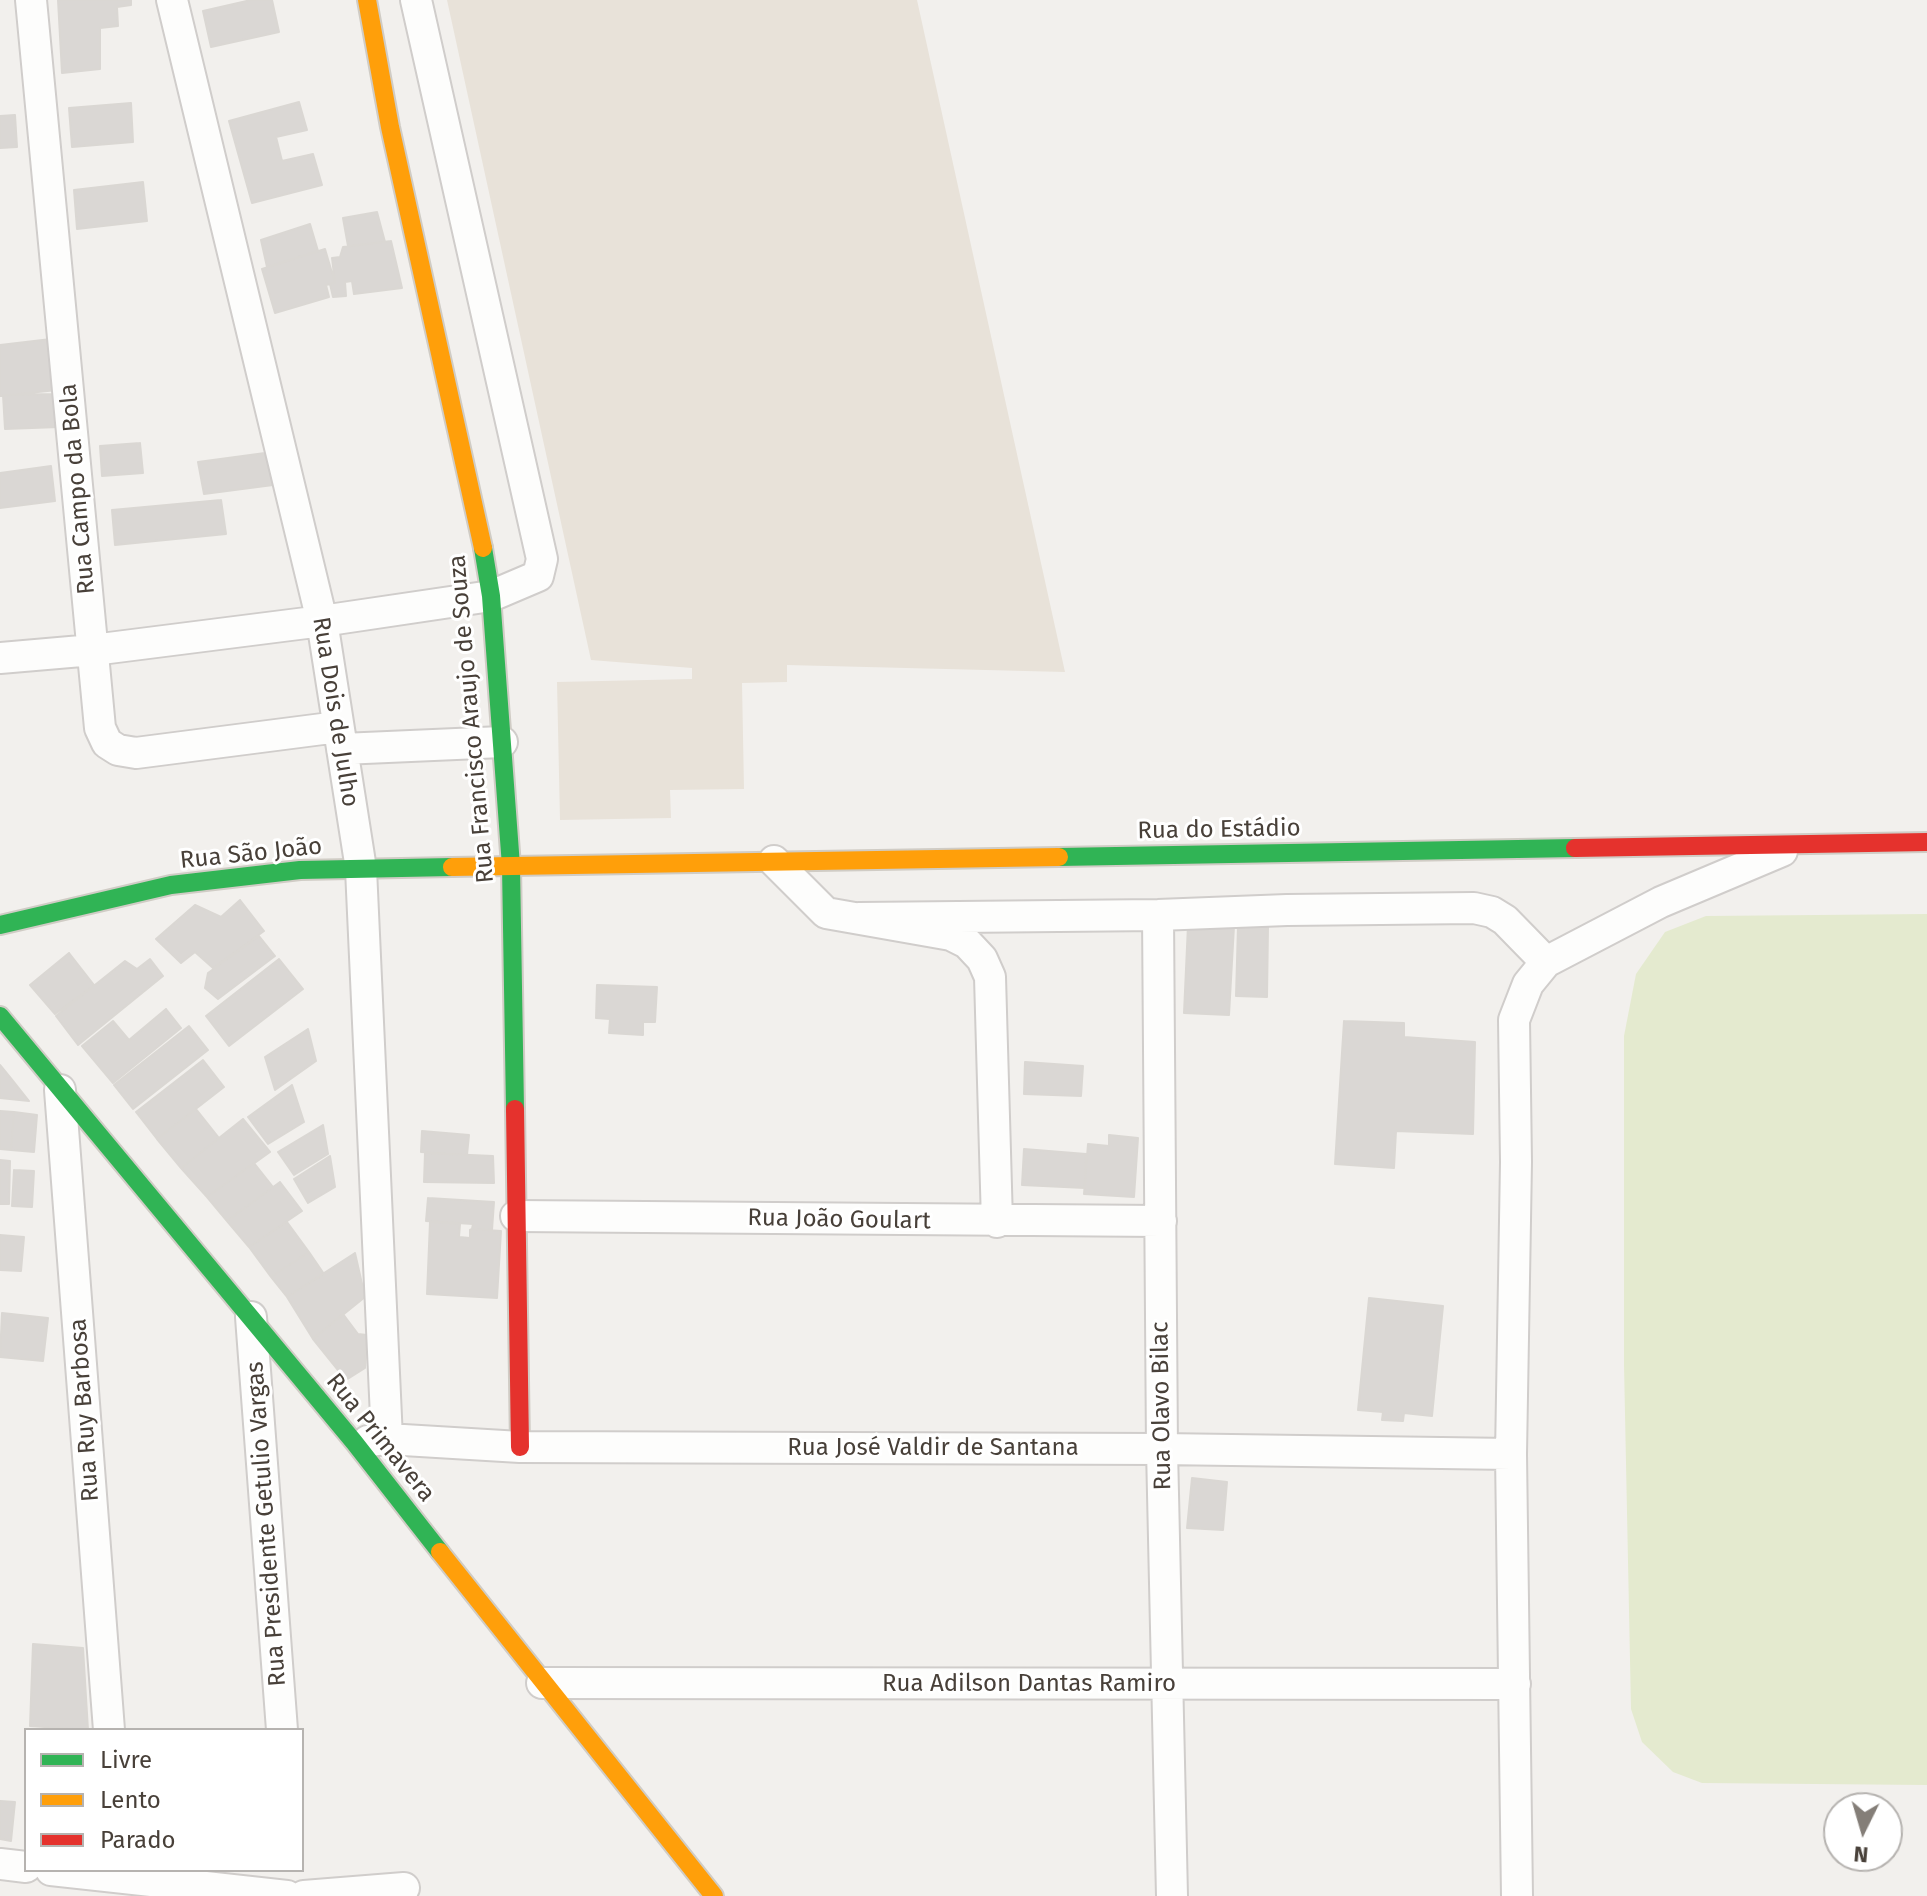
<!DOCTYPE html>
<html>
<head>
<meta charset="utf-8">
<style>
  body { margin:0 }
  #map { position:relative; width:1927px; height:1896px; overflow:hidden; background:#f2f0ed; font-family:"Fira Sans",sans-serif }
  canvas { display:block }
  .legend { position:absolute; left:24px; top:1728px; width:280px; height:144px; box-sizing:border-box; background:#fff; border:2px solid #b6b3b0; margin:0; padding:10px 14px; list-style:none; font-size:24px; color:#484039 }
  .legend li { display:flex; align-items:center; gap:16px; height:40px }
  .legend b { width:40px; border:2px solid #b6b3b0 }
  .north { position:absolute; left:1823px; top:1792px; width:80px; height:80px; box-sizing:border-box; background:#fff; border:2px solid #b6b3b0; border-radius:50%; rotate:185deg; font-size:22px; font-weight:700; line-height:32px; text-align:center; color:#484039 }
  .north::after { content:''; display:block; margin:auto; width:28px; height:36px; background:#847e78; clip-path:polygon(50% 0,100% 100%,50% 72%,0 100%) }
</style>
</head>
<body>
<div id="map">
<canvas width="1927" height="1896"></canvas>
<ul class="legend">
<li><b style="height:10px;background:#30b455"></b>Livre</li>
<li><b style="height:10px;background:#ff9f0a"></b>Lento</li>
<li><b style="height:10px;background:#e5322d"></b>Parado</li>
</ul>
<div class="north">N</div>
</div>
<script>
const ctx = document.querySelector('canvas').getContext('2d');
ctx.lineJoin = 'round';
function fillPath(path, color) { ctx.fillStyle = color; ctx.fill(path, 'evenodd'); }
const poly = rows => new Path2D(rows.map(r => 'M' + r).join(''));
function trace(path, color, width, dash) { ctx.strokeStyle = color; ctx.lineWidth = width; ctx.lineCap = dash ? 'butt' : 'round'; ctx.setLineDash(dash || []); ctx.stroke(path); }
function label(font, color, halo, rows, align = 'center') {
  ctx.font = font + ' "Fira Sans",sans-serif'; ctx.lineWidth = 6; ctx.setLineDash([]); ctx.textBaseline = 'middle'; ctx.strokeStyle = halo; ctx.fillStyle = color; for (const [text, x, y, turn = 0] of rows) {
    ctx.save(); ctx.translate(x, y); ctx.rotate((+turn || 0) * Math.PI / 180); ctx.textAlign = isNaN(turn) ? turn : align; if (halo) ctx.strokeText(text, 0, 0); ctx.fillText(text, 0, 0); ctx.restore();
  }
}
const education = poly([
  [447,0,917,0,1065,672,787,665,787,682,742,683,744,789,670,790,671,818,560,820,557,682,692,679,692,668,591,660]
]);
const green = poly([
  [1927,914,1927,1785,1702,1783,1673,1772,1642,1742,1631,1709,1624,1365,1624,1036,1636,974,1665,932,1706,916]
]);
const building = poly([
  [58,0,131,0,131,5,117,7,118,26,100,28,100,69,62,73,58,0],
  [251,0,272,0,279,32,211,47,203,11,251,0],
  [299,102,307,130,276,137,282,161,313,154,322,185,252,203,229,121,299,102],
  [131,103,133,142,72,147,69,108,131,103],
  [15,115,17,147,0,148,0,116,15,115],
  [143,182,147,221,77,229,74,190,143,182],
  [377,212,385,242,348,246,343,218,377,212],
  [310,224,318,251,267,267,261,240,310,224],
  [391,241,402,288,354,294,352,281,345,282,346,296,333,297,330,284,335,283,332,258,340,257,343,247,391,241],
  [325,249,335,283,326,285,329,297,275,313,262,269,325,249],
  [51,339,57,390,0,396,0,345,51,339],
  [55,394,59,427,5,429,3,395,55,394],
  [140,443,143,473,102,476,100,446,140,443],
  [265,453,273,485,204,494,198,462,265,453],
  [51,466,55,501,0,508,0,473,51,466],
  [221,500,226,534,115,545,112,510,221,500],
  [240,900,264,931,213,968,195,952,181,963,156,939,195,905,221,917,240,900],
  [1188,925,1234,926,1229,1015,1184,1013,1188,925],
  [1238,926,1268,927,1267,997,1236,996,1238,926],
  [259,936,275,956,218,999,205,988,208,973,259,936],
  [69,953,94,985,55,1014,30,985,69,953],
  [150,959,163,976,78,1045,56,1016,125,961,137,969,150,959],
  [279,959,303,989,229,1046,206,1016,279,959],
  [597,985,657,987,655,1022,643,1022,643,1035,609,1033,610,1019,596,1018,597,985],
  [166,1009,181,1028,113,1083,82,1046,113,1021,129,1040,166,1009],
  [1344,1021,1404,1023,1404,1037,1475,1042,1473,1134,1396,1131,1394,1168,1335,1164,1344,1021],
  [189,1026,208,1050,133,1109,114,1085,189,1026],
  [308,1029,316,1061,275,1090,265,1057,308,1029],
  [203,1060,224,1087,157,1139,136,1112,203,1060],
  [1025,1062,1083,1066,1081,1096,1024,1094,1025,1062],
  [0,1065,13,1081,29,1101,0,1098,0,1065],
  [292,1085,304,1122,268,1144,248,1117,292,1085],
  [196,1109,219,1138,181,1168,157,1139,196,1109],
  [0,1111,14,1112,11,1150,0,1149,0,1111],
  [14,1112,37,1115,34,1152,11,1150,14,1112],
  [243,1119,270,1152,207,1197,181,1168,243,1119],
  [323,1125,328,1154,294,1175,278,1152,323,1125],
  [422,1131,469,1135,467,1155,421,1152,422,1131],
  [1109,1135,1138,1138,1134,1197,1084,1194,1088,1144,1109,1146,1109,1135],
  [1024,1149,1086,1154,1085,1188,1022,1185,1024,1149],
  [425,1153,493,1156,494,1183,424,1182,425,1153],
  [330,1156,335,1187,308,1203,294,1179,330,1156],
  [0,1160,10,1161,9,1204,0,1204,0,1160],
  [254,1163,273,1187,227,1221,207,1197,254,1163],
  [14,1170,34,1171,32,1207,12,1206,14,1170],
  [280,1182,302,1211,249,1247,227,1221,280,1182],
  [428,1198,494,1202,492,1230,472,1229,473,1224,426,1221,428,1198],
  [287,1222,309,1252,271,1277,249,1247,287,1222],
  [430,1222,460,1224,459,1237,470,1238,470,1230,472,1229,501,1231,497,1298,427,1294,430,1222],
  [0,1235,24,1237,21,1271,0,1270,0,1235],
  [309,1252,324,1274,287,1297,271,1277,309,1252],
  [355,1253,365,1297,313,1339,287,1297,355,1253],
  [1369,1298,1443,1306,1432,1416,1404,1413,1403,1421,1382,1420,1383,1412,1358,1410,1369,1298],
  [2,1313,48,1318,43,1361,0,1357,2,1313],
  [343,1314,358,1334,367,1335,365,1368,346,1380,313,1339,343,1314],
  [1192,1478,1227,1482,1223,1530,1187,1528,1192,1478],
  [33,1644,83,1648,88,1730,30,1726,33,1644],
  [0,1801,15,1802,11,1841,0,1839,0,1801]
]);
const street = poly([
  [31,0,100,728,107,743,118,750,136,753,338,727],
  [172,0,322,621,361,869,387,1439],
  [0,658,93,650,322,621,491,596,538,576,542,559,416,0],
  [342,749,502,742],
  [774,861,826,913,951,935,967,943,982,959,990,977,997,1222],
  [1158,915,1162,1449,1172,1896],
  [859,918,1158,915,1287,910,1474,908,1492,912,1505,920,1546,962],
  [60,1090,109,1730],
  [516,1216,1161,1221],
  [251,1317,282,1730],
  [368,1441,387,1439,520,1447,1162,1449,1511,1454],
  [542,1683,1515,1684],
  [0,1864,26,1867],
  [51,1870,287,1896],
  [304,1896,404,1888],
  [1517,1896,1511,1454,1516,1162,1514,1020,1528,984,1546,962,1661,902,1782,851]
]);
const fast = poly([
  [483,548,491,596,511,866,515,1109],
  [1059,857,1575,848],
  [0,925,171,885,300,870,452,867],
  [0,1016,354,1442,440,1552]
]);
const slow = poly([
  [367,0,390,127,483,548],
  [452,867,1059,857],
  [440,1552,714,1896]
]);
const jam = poly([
  [1575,848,1927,842],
  [515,1109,520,1447]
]);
const streetNames = [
  ["Rua Campo da Bola",78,489,-95],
  ["Rua Dois de Julho",335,712,81],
  ["Rua Francisco Araujo de Souza",472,719,-95],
  ["Rua do Estádio",1219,830,-1],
  ["Rua São João",251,854,-6],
  ["Rua João Goulart",839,1220,1],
  ["Rua Olavo Bilac",1162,1406,-91],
  ["Rua Ruy Barbosa",85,1410,-94],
  ["Rua Primavera",380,1438,51],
  ["Rua José Valdir de Santana",933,1448],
  ["Rua Presidente Getulio Vargas",267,1524,-94],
  ["Rua Adilson Dantas Ramiro",1029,1684]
];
fillPath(education, '#e8e2d9');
fillPath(green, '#e4eacf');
fillPath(building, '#dad7d4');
trace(building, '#dad7d3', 2);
trace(street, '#d0cdcb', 34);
trace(fast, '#d0ccc5', 22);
trace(slow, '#d0ccc5', 22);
trace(jam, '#d0ccc5', 22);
trace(street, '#fdfdfc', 30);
trace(fast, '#30b455', 18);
trace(slow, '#ff9f0a', 18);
trace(jam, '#e5322d', 18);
label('24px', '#484039', '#fff', streetNames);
</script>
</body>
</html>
